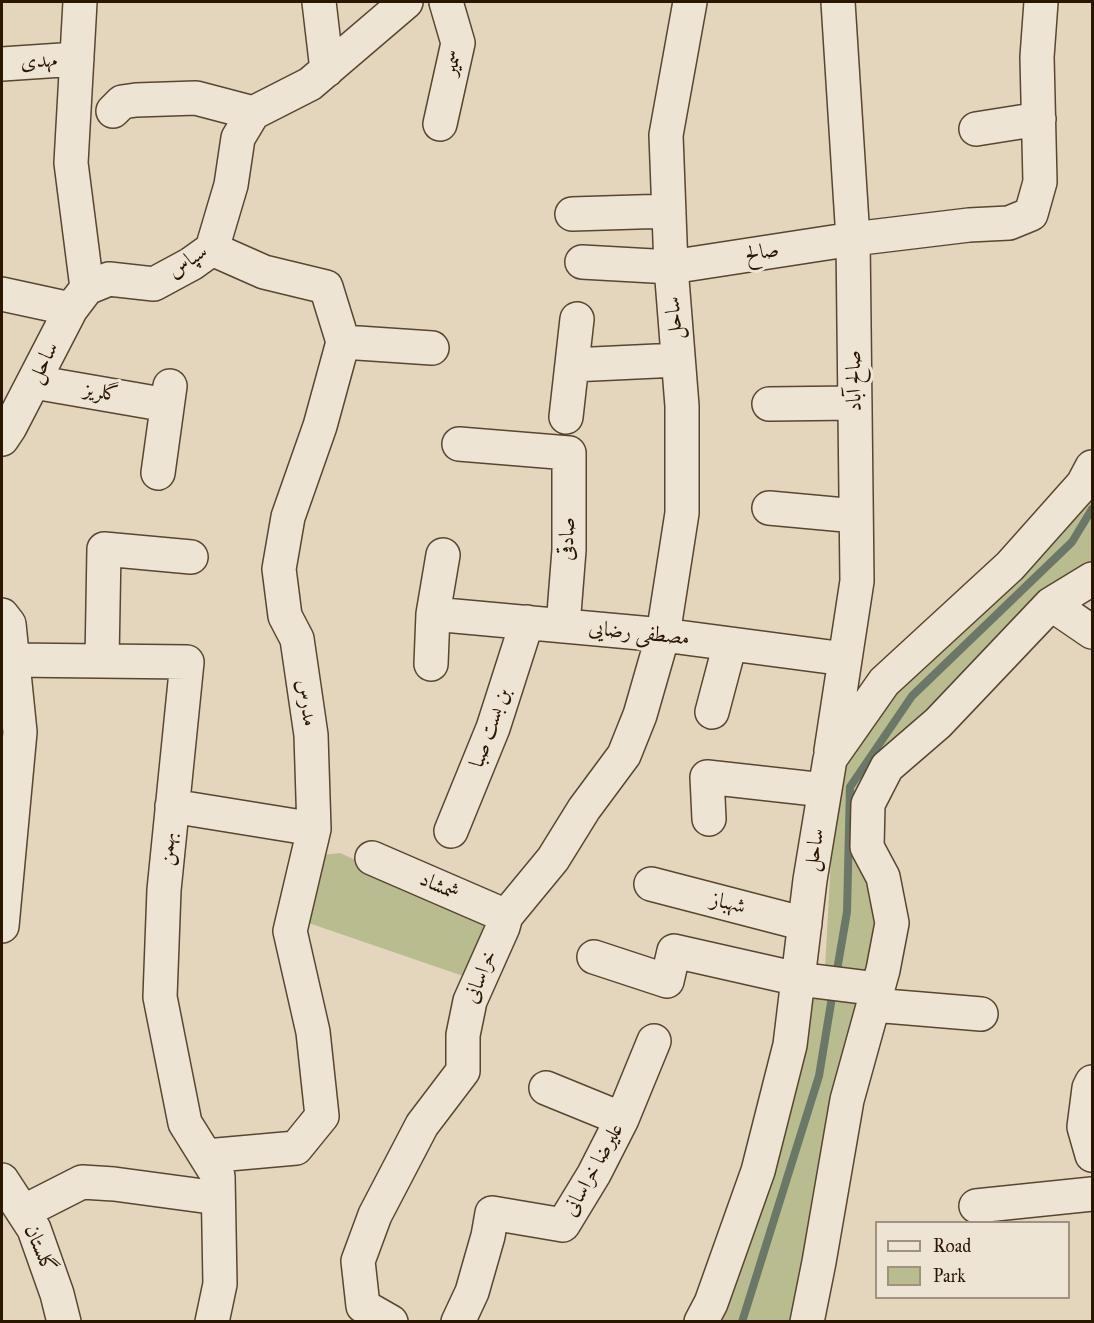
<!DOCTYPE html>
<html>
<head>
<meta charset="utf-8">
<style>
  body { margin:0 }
  #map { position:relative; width:1094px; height:1323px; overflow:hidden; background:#e4d5bd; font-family:"IM FELL Great Primer",serif }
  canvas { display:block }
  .frame { position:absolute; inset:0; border:3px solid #2a1601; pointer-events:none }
  .legend { position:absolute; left:875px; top:1221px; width:195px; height:78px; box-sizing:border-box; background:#ede4d4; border:2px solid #9f9280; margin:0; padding:8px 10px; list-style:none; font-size:18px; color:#2a1601 }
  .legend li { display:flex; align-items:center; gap:12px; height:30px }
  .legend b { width:30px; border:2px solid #9f9280 }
</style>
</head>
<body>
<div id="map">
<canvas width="1094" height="1323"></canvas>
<div class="frame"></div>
<ul class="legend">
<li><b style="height:8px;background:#ede4d4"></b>Road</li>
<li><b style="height:16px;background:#b8bc8e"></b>Park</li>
</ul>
</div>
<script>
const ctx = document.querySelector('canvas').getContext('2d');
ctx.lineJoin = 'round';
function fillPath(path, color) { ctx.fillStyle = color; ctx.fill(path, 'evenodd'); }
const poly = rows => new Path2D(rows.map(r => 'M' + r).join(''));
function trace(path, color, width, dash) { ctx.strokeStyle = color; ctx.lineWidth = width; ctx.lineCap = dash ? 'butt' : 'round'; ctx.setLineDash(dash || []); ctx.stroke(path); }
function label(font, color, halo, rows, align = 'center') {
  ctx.font = font + ' "IM FELL Great Primer",Amiri,serif'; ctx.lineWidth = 6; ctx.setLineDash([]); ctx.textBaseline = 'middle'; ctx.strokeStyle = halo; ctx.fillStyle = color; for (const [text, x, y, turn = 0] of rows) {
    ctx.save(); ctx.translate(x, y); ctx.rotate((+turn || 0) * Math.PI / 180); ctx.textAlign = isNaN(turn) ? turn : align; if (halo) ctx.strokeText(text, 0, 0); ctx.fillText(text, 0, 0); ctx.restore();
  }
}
const green = poly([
  [1092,492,1092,563,879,756,873,887,878,925,870,973,825,969,831,858,841,763,893,692],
  [340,853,490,920,466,977,303,921,323,855],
  [807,993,865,1003,792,1321,714,1322]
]);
const stream = poly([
  [836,976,847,912,850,787,912,696,1072,542,1092,509],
  [742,1322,819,1076,833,991]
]);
const minor = poly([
  [80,2,71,163,87,288],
  [319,2,327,70],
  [2,64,77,59],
  [113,111,122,102,136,100,196,98,253,113],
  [440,124,458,43,446,2],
  [976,129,1039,119],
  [572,214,669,211],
  [582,262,671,267,853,239,969,225,1009,223,1031,214,1040,182,1037,57,1041,2],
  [87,288,109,279,154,284,191,264,212,249,231,185,238,138,253,113,310,84,406,2],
  [2,294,71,309],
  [343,342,432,348],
  [572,365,678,360],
  [34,382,167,405],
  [769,404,855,403],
  [566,417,577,319],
  [2,439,10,427,71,309,87,288],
  [459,444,569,453,569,550,563,626],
  [158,473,170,386],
  [769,508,856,516],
  [1051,604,1092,632],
  [433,614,663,635,845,659],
  [2,615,9,624,20,732,2,926],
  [13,660,187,662,164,890,160,997,185,1123,218,1176,220,1284,212,1322],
  [102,661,104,549,191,557],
  [431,664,433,614,443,555],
  [712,712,730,644],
  [831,751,857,581,853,239,838,2],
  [172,806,314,829],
  [709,819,707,777,824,790],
  [451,831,493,728,527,622],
  [372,858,506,916],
  [651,884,805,924],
  [594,957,667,981,674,951,798,979,878,989],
  [873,1005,981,1014],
  [1092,1082,1089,1088,1084,1127,1092,1155],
  [546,1088,622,1119],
  [206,1156,296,1148,322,1116,313,1032,290,931,314,829,311,735,297,639,285,616,279,569,288,517,320,426,343,342,326,287,264,272,212,249],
  [2,1180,34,1229,57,1294,64,1322],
  [976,1206,1092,1194],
  [23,1212,82,1182,114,1184,218,1198],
  [391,1322,363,1306,358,1261,375,1215,422,1125,463,1071,463,1035,470,1001,503,927,506,916,553,859,584,809,624,755,640,715,663,635,682,513,682,406,671,267,666,135,690,2],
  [458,1322,472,1292,488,1236,492,1213,563,1225,594,1174,622,1119,654,1041],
  [701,1322,711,1303,758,1171,790,1045,810,880,830,759,884,682,1010,566,1083,484,1092,467],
  [807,1322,819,1262,847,1100,883,970,892,923,883,877,867,847,868,804,887,767,938,723,1051,604,1092,579]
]);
const streetNames = [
  ["مهدی",39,62,-3],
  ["سمیر",453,63,-80],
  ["صالح",762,253,-9],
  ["سپاس",188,262,-34],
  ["ساحل",675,318,-94],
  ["ساحل",44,363,-63],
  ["صالح آباد",855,381,-91],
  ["گلریز",101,393,10],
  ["صادقی",568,539,-88],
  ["مصطفی رضایی",639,634,6],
  ["مدرس",306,703,82],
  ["بن بست صبا",491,728,-70],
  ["بهمن",168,849,-84],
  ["ساحل",815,850,-81],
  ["شمشاد",439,887,24],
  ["شهباز",728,904,14],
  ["خراسانی",481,977,-68],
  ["علیرضا خراسانی",594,1170,-61],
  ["گلستان",39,1249,67]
];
fillPath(green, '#b8bc8e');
trace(stream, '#6b7868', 8);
trace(minor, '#584630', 36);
trace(minor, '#ede4d4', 33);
label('21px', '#2a1601', '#ede4d4', streetNames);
</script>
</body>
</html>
